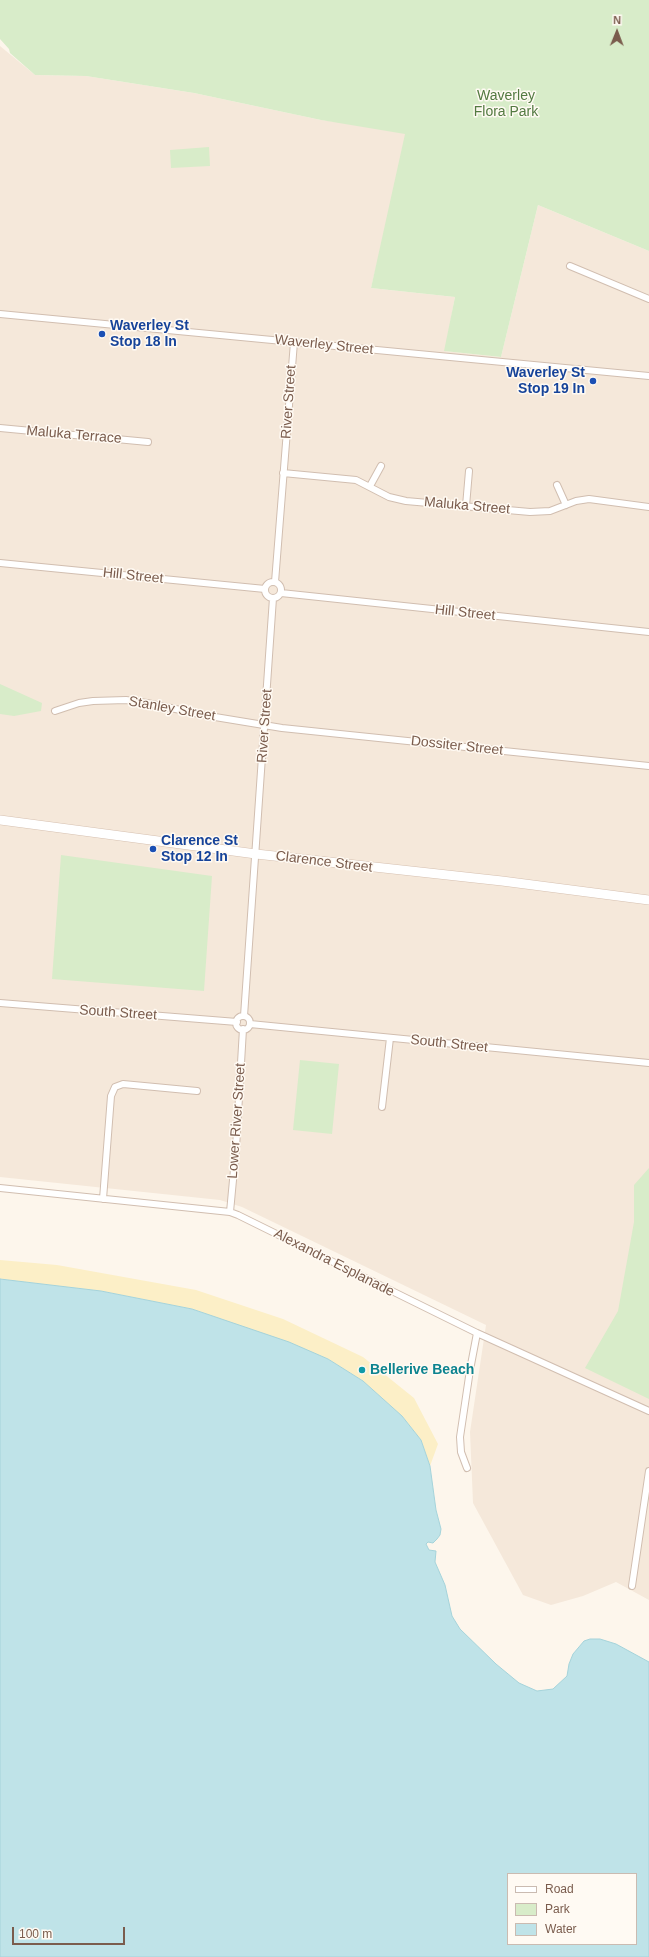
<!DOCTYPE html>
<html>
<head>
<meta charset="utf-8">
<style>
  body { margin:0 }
  #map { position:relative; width:649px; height:1957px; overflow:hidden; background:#fdf6ec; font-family:Helvetica,sans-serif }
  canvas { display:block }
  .legend { position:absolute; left:507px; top:1873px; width:130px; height:72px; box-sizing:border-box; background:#fffaf3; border:1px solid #cabbb1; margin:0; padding:5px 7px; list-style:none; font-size:12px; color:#7a5c4d }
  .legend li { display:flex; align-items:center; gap:8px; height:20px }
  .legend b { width:20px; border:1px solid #cabbb1 }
  .north { position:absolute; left:597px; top:12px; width:40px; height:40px; -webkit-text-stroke:3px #fffaf3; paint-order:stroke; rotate:1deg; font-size:11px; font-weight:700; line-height:16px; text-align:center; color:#7a5c4d }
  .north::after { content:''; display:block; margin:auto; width:14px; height:18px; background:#7a5c4d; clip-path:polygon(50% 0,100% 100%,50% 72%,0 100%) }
  .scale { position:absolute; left:12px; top:1927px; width:113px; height:18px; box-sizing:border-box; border:2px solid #7a5c4d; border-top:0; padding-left:5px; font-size:12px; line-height:14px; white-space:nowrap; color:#7a5c4d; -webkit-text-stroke:3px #fffaf3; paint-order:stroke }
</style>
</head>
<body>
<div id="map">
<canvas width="649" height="1957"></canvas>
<ul class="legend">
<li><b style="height:5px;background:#fff"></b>Road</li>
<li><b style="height:11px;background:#d8ecc9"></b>Park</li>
<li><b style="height:11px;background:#bfe3e8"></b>Water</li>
</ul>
<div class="north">N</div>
<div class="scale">100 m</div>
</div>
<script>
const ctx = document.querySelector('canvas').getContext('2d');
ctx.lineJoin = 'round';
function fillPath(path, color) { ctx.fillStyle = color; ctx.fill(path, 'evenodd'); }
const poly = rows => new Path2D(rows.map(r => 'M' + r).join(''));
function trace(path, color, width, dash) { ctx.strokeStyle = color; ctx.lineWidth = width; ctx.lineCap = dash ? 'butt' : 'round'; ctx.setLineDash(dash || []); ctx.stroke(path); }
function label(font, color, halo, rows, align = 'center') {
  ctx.font = font + ' Helvetica,sans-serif'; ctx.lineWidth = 3; ctx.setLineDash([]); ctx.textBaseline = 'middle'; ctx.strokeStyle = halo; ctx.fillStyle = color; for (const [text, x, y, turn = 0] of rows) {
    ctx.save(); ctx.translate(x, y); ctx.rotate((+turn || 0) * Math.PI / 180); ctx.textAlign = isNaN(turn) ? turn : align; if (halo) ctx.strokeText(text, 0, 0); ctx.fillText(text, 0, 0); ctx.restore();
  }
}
const residential = poly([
  [0,46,35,75,86,76,194,93,321,120,410,131,371,288,455,297,445,351,501,357,538,205,649,251,649,1600,616,1582,583,1596,551,1605,523,1595,473,1503,470,1432,486,1325,242,1207,220,1200,0,1177]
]);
const green = poly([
  [0,0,649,0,649,251,538,205,501,357,444,351,455,297,371,288,405,134,321,120,194,93,86,76,35,75,10,53,9,49,0,39],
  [209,147,210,166,171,168,170,150],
  [0,684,42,703,41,711,14,716,0,714],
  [61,855,212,876,204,991,52,979],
  [300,1060,339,1064,332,1134,293,1130],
  [649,1168,649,1399,585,1368,618,1311,634,1222,634,1185]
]);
const sand = poly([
  [0,1260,57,1265,196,1290,283,1319,363,1357,414,1398,438,1444,430,1466,421,1440,402,1416,363,1381,328,1359,192,1309,101,1291,0,1279]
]);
const water = poly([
  [0,1279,101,1291,192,1309,289,1342,328,1359,363,1381,402,1416,421,1440,430,1466,436,1510,441,1529,440,1535,437,1539,433,1543,428,1542,426,1544,429,1550,436,1551,435,1562,445,1585,452,1616,460,1629,496,1664,519,1683,537,1691,553,1689,567,1676,569,1664,573,1654,584,1641,590,1639,600,1639,616,1644,649,1662,649,1957,0,1957,0,1279],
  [508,1874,636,1874,636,1944,508,1944,508,1874]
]);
const street = poly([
  [570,266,649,299],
  [0,314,649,376],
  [0,428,148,442],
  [283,473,356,480,389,497,406,501,530,512,550,511,576,501,589,499,649,507],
  [557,485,566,505],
  [370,486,381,466],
  [466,506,469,471],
  [0,563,265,589],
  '265 590a8 8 0 1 1 16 0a8 8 0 1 1-16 0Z',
  [275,582,294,342],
  [281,593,649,632],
  [55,711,79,703,93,701,126,700,147,703,209,716,282,728,649,766],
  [0,1003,237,1022],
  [244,1016,273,598],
  '236 1023a7 7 0 1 1 14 0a7 7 0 1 1-14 0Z',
  [250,1024,649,1063],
  [382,1107,390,1038],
  [0,1188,230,1212,238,1215,477,1333,649,1411],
  [103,1199,111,1096,115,1087,123,1084,197,1091],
  [230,1212,236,1148,243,1029],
  [467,1468,461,1452,460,1437,470,1370,477,1333],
  [632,1586,649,1471]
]);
const secondary = poly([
  [0,820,256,854,502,881,649,900]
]);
const markers = [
  [102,334,4,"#1a4fb4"],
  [593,381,4,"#1a4fb4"],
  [153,849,4,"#1a4fb4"],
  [362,1370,4,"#0f9aa8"]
];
const parkNames = [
  ["Waverley",506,96],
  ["Flora Park",506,112]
];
const transitNames = [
  ["Waverley St",110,326],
  ["Stop 18 In",110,342],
  ["Waverley St",585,373,"right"],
  ["Stop 19 In",585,389,"right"],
  ["Clarence St",161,841],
  ["Stop 12 In",161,857]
];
const streetNames = [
  ["Waverley Street",324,345,6],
  ["River Street",289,402,-86],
  ["Maluka Terrace",74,435,5],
  ["Maluka Street",467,506,5],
  ["Hill Street",133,576,6],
  ["Hill Street",465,613,6],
  ["Stanley Street",172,709,10],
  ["River Street",265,726,-86],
  ["Dossiter Street",457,746,6],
  ["Clarence Street",324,862,7],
  ["South Street",118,1013,4],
  ["South Street",449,1044,6],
  ["Lower River Street",237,1121,-86],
  ["Alexandra Esplanade",334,1263,27]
];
const cultureNames = [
  ["Bellerive Beach",370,1370]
];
fillPath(residential, '#f5e8da');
fillPath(green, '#d8ecc9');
fillPath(sand, '#fcefc7');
fillPath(water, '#bfe3e8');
trace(water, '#a5d3da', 1);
trace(street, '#d1beb0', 8);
trace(secondary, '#d6c0b0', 10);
trace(street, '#fff', 6);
trace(secondary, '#fff', 9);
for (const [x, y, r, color] of markers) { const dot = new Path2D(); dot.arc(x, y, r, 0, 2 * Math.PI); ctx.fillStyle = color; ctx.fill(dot); trace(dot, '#fffaf3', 1.5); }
label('14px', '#537a41', '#fffaf3', parkNames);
label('bold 14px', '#164399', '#fffaf3', transitNames, 'left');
label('14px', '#7a5c4d', '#fffaf3', streetNames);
label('bold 14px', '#0d838f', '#fffaf3', cultureNames, 'left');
</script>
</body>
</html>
